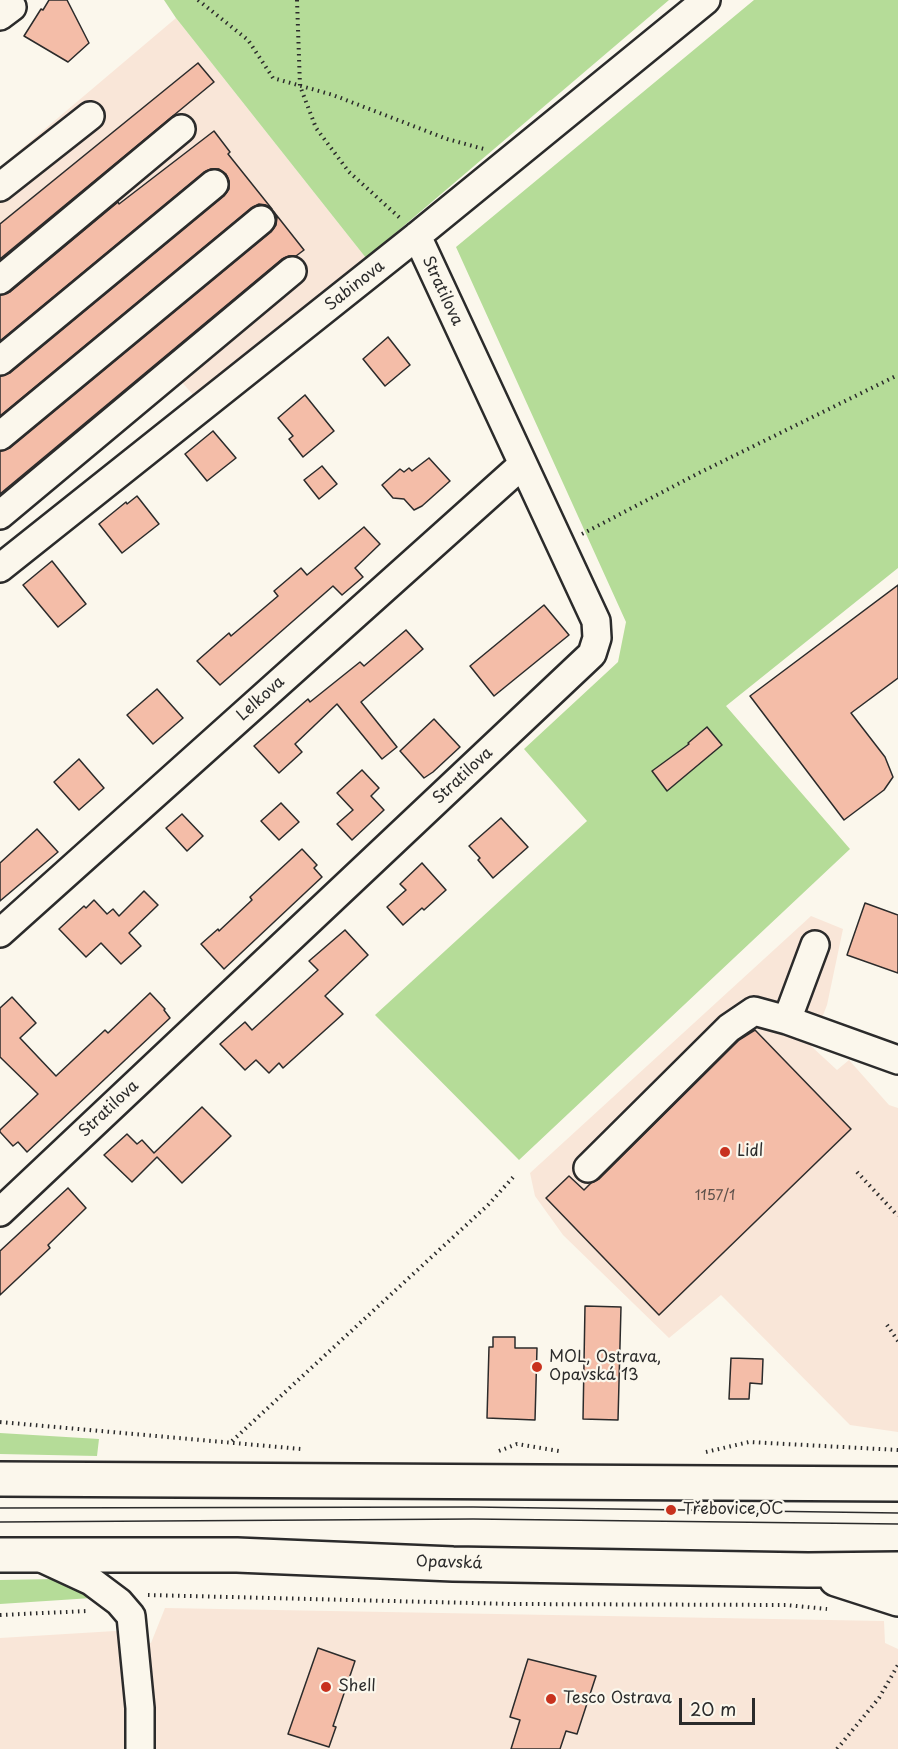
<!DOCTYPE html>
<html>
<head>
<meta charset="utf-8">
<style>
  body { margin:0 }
  #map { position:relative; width:898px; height:1749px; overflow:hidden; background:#fbf7ec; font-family:"Playpen Sans",sans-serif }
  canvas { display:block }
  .scale { position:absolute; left:679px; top:1698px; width:76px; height:27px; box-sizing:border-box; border:3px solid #2b2b2b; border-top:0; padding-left:8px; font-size:18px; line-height:21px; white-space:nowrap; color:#2b2b2b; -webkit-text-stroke:4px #fbf7ec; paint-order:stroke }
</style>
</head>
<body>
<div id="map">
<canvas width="898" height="1749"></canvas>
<div class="scale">20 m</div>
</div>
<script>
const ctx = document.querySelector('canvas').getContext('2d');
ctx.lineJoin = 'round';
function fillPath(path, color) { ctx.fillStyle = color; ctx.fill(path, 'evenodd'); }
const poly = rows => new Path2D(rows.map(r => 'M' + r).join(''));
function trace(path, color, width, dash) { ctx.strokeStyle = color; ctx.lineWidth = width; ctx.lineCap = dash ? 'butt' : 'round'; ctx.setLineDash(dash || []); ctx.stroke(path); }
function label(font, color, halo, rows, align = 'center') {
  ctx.font = font + ' "Playpen Sans",sans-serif'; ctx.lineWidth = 4.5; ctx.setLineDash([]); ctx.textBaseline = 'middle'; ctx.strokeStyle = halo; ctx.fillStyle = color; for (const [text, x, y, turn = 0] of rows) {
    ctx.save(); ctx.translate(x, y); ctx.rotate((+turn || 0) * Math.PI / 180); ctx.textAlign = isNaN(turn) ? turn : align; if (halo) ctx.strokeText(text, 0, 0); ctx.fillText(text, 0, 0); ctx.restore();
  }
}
const built = poly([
  [176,18,366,258,195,397,180,380,0,529,0,167],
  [811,916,843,929,827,1005,811,1046,837,1070,849,1060,889,1105,898,1108,898,1432,850,1425,721,1295,669,1338,563,1235,535,1196,530,1173],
  [165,1608,884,1621,885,1643,898,1649,898,1749,0,1749,0,1638,115,1631,151,1643]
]);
const green = poly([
  [164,0,669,0,366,258,176,18],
  [754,0,898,0,898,568,726,706,850,849,519,1160,375,1015,587,821,524,749,618,662,626,622,456,247],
  [0,1433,99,1439,97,1456,0,1454],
  [56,1579,92,1598,0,1604,0,1580]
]);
const building = poly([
  [49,0,67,0,89,43,68,62,24,36,41,9,43,10,49,0],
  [198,63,214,82,0,259,0,224,198,63],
  [214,131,230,152,228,154,272,209,266,205,259,204,251,208,0,416,0,376,10,373,224,196,229,189,229,181,226,174,219,169,211,169,204,172,0,341,0,295,10,292,118,202,119,204,214,131],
  [274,212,304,250,296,256,289,256,282,259,0,494,0,451,10,448,271,232,276,225,277,218,274,212],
  [388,337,410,365,385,386,363,359,388,337],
  [305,395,334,431,303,457,289,439,293,436,278,418,305,395],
  [213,431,236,458,207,481,185,454,213,431],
  [429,458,450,481,422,506,414,510,404,499,393,498,382,485,400,469,404,472,409,468,412,471,429,458],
  [322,466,337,484,319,499,304,480,322,466],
  [137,496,159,524,122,553,99,524,126,502,127,504,137,496],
  [364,527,380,544,355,568,363,577,342,595,333,586,220,685,197,661,229,633,231,636,278,596,274,591,301,568,307,575,364,527],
  [52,561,86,604,58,627,23,585,52,561],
  [898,585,898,678,851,713,885,757,893,777,884,790,844,820,750,696,898,585],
  [544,605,569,635,494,696,470,666,544,605],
  [406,630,423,649,361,702,397,747,382,759,337,704,295,744,302,752,279,773,254,746,308,699,310,702,360,662,364,666,406,630],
  [157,689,183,718,153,744,127,715,157,689],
  [434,719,460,747,433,772,424,778,400,751,434,719],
  [707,727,722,745,667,791,652,771,689,744,688,743,707,727],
  [79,759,104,788,79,810,54,782,79,759],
  [362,770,379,788,371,796,384,810,352,840,337,824,353,810,337,793,362,770],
  [281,803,299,822,279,840,261,821,281,803],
  [182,814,203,836,187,851,166,828,182,814],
  [501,818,528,847,493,878,478,860,480,858,469,846,501,818],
  [37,829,58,852,0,901,0,863,37,829],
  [302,849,317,865,314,868,322,877,224,969,201,944,218,929,219,931,252,900,250,897,302,849],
  [422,863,446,890,424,910,422,908,403,925,387,907,406,890,400,884,422,863],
  [144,891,158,905,129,933,141,946,121,964,101,943,86,957,59,929,84,906,86,908,94,900,107,914,113,909,119,916,144,891],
  [865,903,898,915,898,973,847,955,865,903],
  [345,930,368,955,325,996,343,1014,283,1068,279,1063,269,1073,256,1060,245,1070,220,1044,245,1022,252,1030,318,970,309,961,345,930],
  [150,993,165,1009,164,1010,170,1018,27,1152,18,1142,13,1146,0,1132,0,1130,38,1094,0,1057,0,1008,12,997,36,1023,20,1038,56,1076,105,1030,108,1033,150,993],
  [755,1030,851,1129,659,1315,546,1198,569,1176,584,1190,591,1183,599,1179,739,1040,755,1030],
  [202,1107,231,1136,182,1183,157,1157,132,1182,104,1155,127,1134,137,1144,142,1140,154,1153,202,1107],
  [68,1188,86,1208,48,1245,50,1248,0,1295,0,1251,68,1188],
  [585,1306,621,1307,618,1420,583,1419,585,1306],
  [493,1337,515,1337,515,1348,537,1348,535,1420,487,1418,489,1347,493,1347,493,1337],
  [731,1358,763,1359,762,1384,750,1383,749,1399,729,1399,731,1358],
  [318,1648,355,1661,333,1726,336,1727,329,1747,288,1734,318,1648],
  [528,1659,596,1676,577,1734,566,1731,560,1749,511,1749,520,1720,510,1717,528,1659]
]);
const path = poly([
  [198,0,248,40,273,78,333,95,447,139,484,149],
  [297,0,300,86,316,128,349,172,400,218],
  [582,534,699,473,898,375],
  [857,1172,898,1216],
  [887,1325,898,1341],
  [0,1422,301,1449],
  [232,1441,488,1205,516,1174],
  [499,1451,517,1444,559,1451],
  [706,1452,749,1442,898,1450],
  [148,1595,512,1604,786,1605,827,1609],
  [0,1615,87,1611],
  [837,1749,879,1698,898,1665]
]);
const minor = poly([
  [0,16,12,7],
  [0,187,90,116],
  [0,280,181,129],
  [0,361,214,184],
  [0,436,261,220],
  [0,515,292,271],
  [0,568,417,236,706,0],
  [0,933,522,465],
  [787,1020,898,1060],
  [588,1168,729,1028,754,1011,787,1020,815,945],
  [0,1212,592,654,597,638,596,621,417,236],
  [37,1556,91,1581,119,1602,131,1616,140,1708,140,1749]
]);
const major = poly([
  [0,1479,898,1484],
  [0,1555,237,1555,453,1564,808,1570,898,1569],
  [836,1579,898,1599]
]);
const tram = poly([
  [0,1508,473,1507,898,1513],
  [0,1522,473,1519,898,1524]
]);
const markers = [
  [725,1152,6,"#c8321e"],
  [537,1367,6,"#c8321e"],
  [671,1510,6,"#c8321e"],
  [326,1687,6,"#c8321e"],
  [551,1699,6,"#c8321e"]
];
const numberNames = [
  ["1157/1",715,1196]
];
const streetNames = [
  ["Sabinova",355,286,-38],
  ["Stratilova",442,291,65],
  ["Lelkova",261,699,-42],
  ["Stratilova",463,776,-43],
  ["Stratilova",109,1109,-43],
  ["Opavská",449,1563,2]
];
const poiNames = [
  ["Lidl",737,1152],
  ["MOL, Ostrava,",549,1358],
  ["Opavská 13",549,1376],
  ["Třebovice,OC",683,1510],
  ["Shell",338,1687],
  ["Tesco Ostrava",563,1699]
];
fillPath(built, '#f9e6d8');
fillPath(green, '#b5dc98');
fillPath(building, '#f4bda8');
trace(building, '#2b2b2b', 1.5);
trace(minor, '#2b2b2b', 32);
trace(major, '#2b2b2b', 38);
trace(path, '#2b2b2b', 4, [1.5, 4.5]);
trace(minor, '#fbf7ec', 27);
trace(major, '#fbf7ec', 33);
trace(tram, '#2b2b2b', 1.5);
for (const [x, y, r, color] of markers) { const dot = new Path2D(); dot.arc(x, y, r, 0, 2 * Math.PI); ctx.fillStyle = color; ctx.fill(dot); trace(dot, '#fbf7ec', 2); }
label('14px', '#5d504a', null, numberNames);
label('16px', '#2b2b2b', '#fbf7ec', streetNames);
label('16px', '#2b2b2b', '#fbf7ec', poiNames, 'left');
</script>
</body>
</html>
